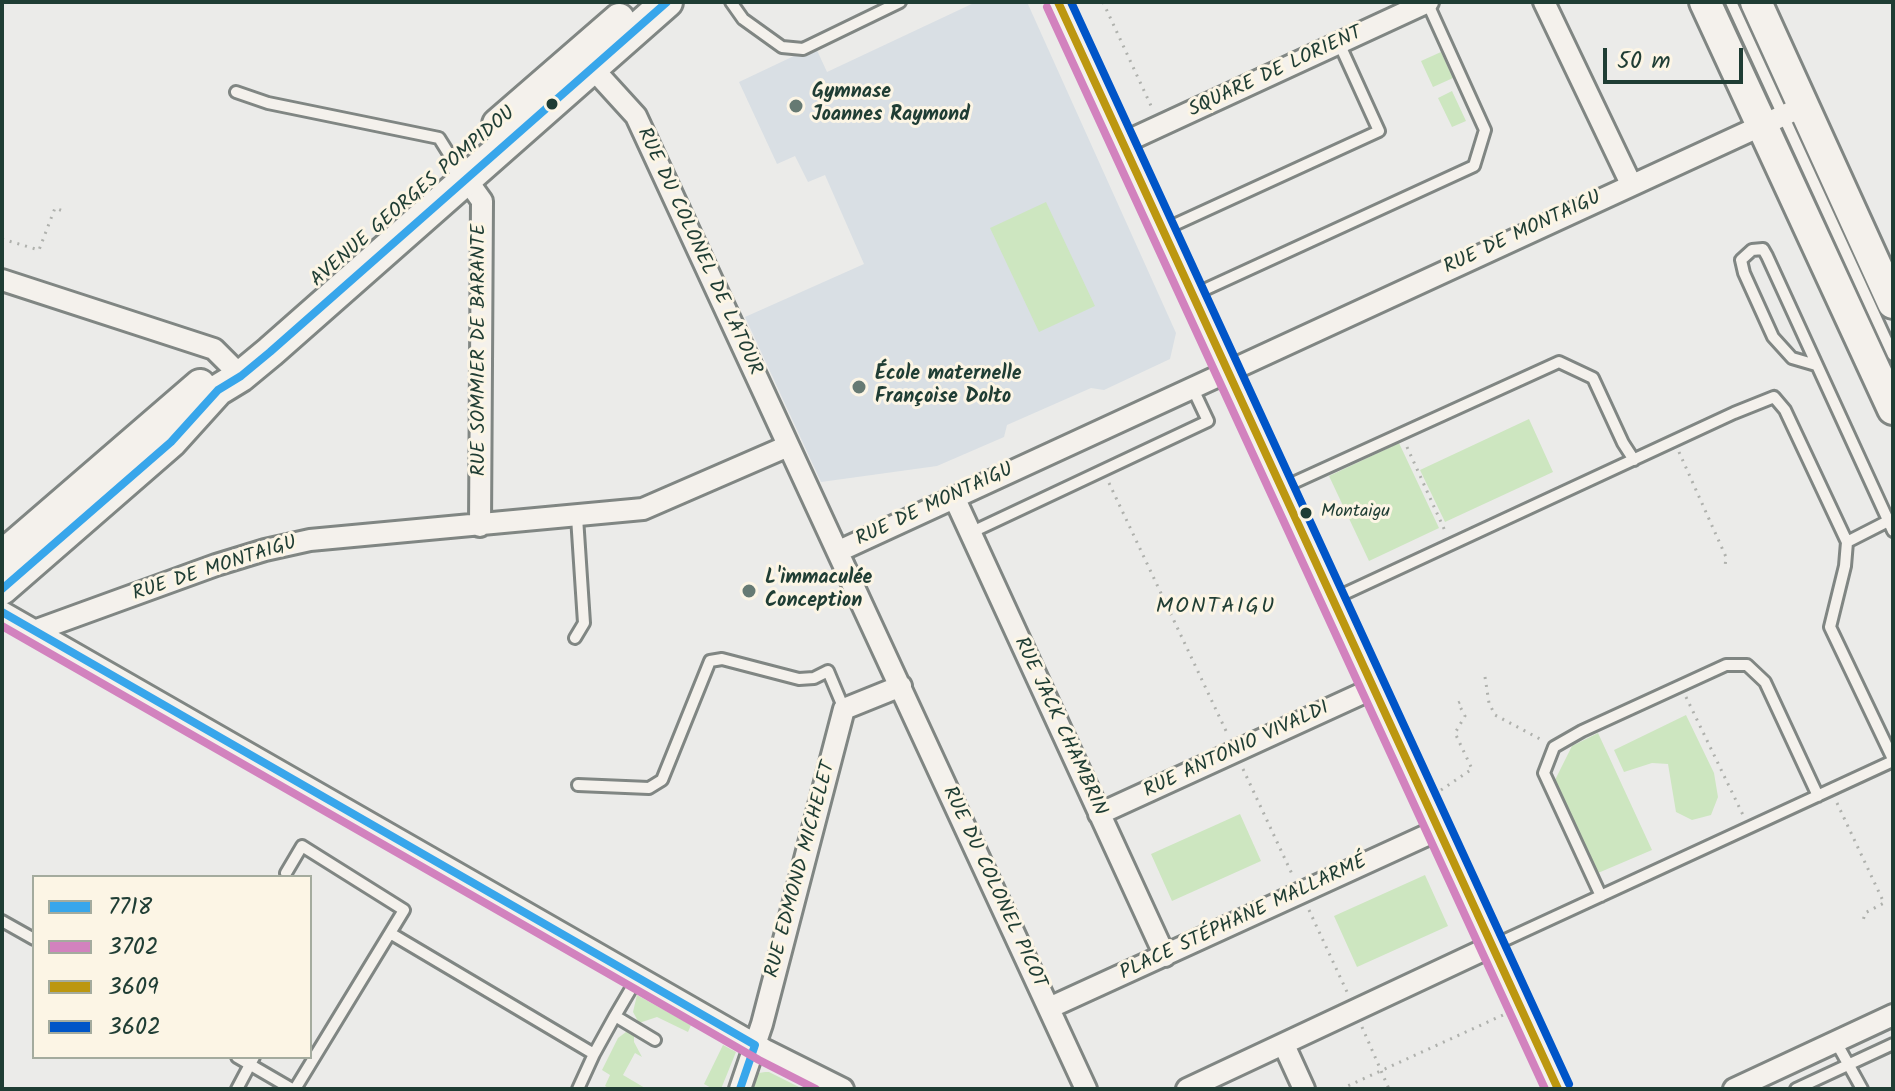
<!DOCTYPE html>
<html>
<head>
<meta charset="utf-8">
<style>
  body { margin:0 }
  #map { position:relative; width:1895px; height:1091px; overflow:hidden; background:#ebebe9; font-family:Kalam,sans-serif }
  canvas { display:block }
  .frame { position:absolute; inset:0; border:4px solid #1f3d34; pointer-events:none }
  .legend { position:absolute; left:32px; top:875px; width:280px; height:184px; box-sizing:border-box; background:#fcf5e5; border:2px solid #a4ab9e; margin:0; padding:10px 14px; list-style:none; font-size:24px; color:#1f3d34 }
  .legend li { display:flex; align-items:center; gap:16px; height:40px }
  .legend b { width:40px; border:2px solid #a4ab9e }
  .scale { position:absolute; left:1603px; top:48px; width:140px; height:36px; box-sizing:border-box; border:4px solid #1f3d34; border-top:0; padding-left:10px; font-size:24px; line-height:28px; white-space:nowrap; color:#1f3d34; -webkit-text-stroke:6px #fcf5e5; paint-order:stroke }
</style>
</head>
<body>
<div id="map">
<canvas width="1895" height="1091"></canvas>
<div class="frame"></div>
<ul class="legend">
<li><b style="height:10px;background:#38a6eb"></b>7718</li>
<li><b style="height:10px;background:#d282be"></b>3702</li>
<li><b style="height:10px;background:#bc9710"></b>3609</li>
<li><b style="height:10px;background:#0055c8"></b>3602</li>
</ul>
<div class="scale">50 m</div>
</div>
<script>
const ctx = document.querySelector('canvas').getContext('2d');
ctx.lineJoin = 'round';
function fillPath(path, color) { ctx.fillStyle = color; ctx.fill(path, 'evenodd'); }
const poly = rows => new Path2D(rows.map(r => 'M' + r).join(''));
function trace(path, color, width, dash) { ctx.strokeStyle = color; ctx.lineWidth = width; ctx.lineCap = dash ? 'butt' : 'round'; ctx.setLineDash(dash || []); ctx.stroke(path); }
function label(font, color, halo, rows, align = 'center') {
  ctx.font = font + ' Kalam,sans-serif'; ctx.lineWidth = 6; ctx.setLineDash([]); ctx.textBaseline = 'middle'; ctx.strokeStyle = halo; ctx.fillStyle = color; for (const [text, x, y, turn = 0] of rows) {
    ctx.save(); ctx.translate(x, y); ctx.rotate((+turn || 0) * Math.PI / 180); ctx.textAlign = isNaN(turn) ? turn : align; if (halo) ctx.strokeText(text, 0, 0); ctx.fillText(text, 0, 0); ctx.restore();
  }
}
const built = poly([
  [976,2,1027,2,1176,333,1170,359,1104,390,1091,388,1007,425,1004,437,937,466,821,482,745,317,864,264,825,175,808,182,795,156,777,164,739,82,815,46,827,72]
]);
const green = poly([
  [1441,52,1453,78,1433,87,1421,61],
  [1452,91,1466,121,1452,127,1438,98],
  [1046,202,1095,306,1039,332,990,228],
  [1529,419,1553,472,1445,522,1420,470],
  [1399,443,1439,528,1369,561,1329,476],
  [1686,715,1714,773,1718,797,1711,815,1692,820,1676,812,1668,764,1652,763,1624,772,1614,750],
  [1598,733,1652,850,1598,873,1554,782,1572,746],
  [1240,814,1261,861,1172,901,1151,854],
  [1425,875,1448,926,1357,967,1334,916],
  [637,995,691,1025,688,1032,657,1017,639,1023,633,1012],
  [626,1032,634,1033,634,1042,642,1057,635,1053,623,1075,645,1088,642,1089,610,1089,605,1086,610,1075,602,1070,618,1038],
  [723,1045,736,1052,721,1089,713,1089,704,1084],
  [765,1072,769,1072,803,1089,748,1089,753,1078,759,1073]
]);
const path = poly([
  [1103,2,1152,108],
  [2,239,39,250,55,208,63,211],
  [1407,447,1445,531],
  [1679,452,1726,557,1725,567],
  [1109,483,1227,733],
  [1485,677,1489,703,1495,715,1540,739],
  [1686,697,1743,815],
  [1243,769,1292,874],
  [1441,790,1472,769,1455,733,1465,716,1458,703,1460,702],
  [1837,803,1884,903,1865,913,1863,921],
  [1309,910,1348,994],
  [1362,1027,1389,1089],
  [1341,1089,1503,1015]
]);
const service = poly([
  [731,2,743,19,782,47,803,49,900,2],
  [1731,2,1893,355],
  [236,92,268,103,439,138,454,162],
  [1163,230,1379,131,1339,43],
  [1193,295,1474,166,1485,130,1427,2],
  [1816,365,1792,358,1773,337,1744,273,1741,260,1752,250,1763,249,1767,256,1893,531],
  [1282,488,1559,362,1593,378,1623,443,1634,460],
  [970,533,1208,421,1192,387],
  [1847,542,1892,519],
  [1333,599,1734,413,1774,397,1785,410,1847,542,1845,566,1830,627,1893,759],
  [575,638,584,623,577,517],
  [578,785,649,788,662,780,710,661,722,659,799,679,814,678,828,671,844,709],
  [286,873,302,846,404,910,390,933,594,1054,578,1089],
  [1601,896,1544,773,1554,747,1582,731,1726,665,1747,665,1765,682,1818,796],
  [2,921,34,939],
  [1492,946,1893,761],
  [615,1016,632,987],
  [1836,1042,1862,1089],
  [594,1054,615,1016,655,1040],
  [237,1057,292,1089],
  [237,1089,254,1057],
  [295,1089,390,933],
  [1796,1089,1893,1044]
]);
const minor = poly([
  [1058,2,1558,1089],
  [1544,2,1631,184],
  [585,60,636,116,1086,1089],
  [1123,143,1428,2],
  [454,162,482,201,480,526],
  [2,280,214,349,241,376],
  [954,497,1165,956],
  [839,551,1804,106],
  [2,612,765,1050,843,1089],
  [37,630,216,565,265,550,310,540,643,509,788,446],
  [1099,814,1374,688],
  [1049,1008,1438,830],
  [1284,1045,1304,1089],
  [740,1089,762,1024,844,709,901,686],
  [1187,1089,1492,946],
  [1734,1089,1893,1015]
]);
const secondary = poly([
  [1705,2,1893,409],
  [1756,2,1893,303],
  [498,124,619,19],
  [2,556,200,385],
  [2,589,171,442,218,390,241,376,270,352,667,2]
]);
const bus1 = poly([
  [2,589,171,442,218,390,241,376,270,352,667,2],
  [2,612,755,1045,740,1089]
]);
const bus2 = poly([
  [1047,7,1545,1089],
  [2,626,759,1060,816,1089]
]);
const bus3 = poly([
  [1058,2,1558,1089]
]);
const bus4 = poly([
  [1071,2,1569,1084]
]);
const markers = [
  [552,104,7,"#1f3d34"],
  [796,106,8,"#667a73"],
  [859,387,8,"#667a73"],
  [1306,513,7,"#1f3d34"],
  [749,591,8,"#667a73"]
];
const busNames = [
  ["Montaigu",1321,513]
];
const streetNames = [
  ["SQUARE DE LORIENT",1276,73,-25],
  ["AVENUE GEORGES POMPIDOU",414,198,-41],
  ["RUE DE MONTAIGU",1523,234,-25],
  ["RUE DU COLONEL DE LATOUR",698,252,65],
  ["RUE SOMMIER DE BARANTE",481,350,-90],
  ["RUE DE MONTAIGU",935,506,-25],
  ["RUE DE MONTAIGU",215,570,-18],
  ["RUE JACK CHAMBRIN",1059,727,65],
  ["RUE ANTONIO VIVALDI",1237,751,-25],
  ["RUE EDMOND MICHELET",802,870,-75],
  ["RUE DU COLONEL PICOT",993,888,65],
  ["PLACE STÉPHANE MALLARMÉ",1244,919,-25]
];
const poiNames = [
  ["Gymnase",812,94],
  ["Joannes Raymond",812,117],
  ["École maternelle",875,376],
  ["Françoise Dolto",875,399],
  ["L'immaculée",765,580],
  ["Conception",765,603]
];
const neighbourhoodNames = [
  ["MONTAIGU",1216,608]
];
fillPath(built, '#d9dfe4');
fillPath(green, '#cde6c0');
trace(service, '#808683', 16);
trace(minor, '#808683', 26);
trace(secondary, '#808683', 36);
trace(path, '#afb1ad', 3, [2, 6]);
trace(service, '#f4f1ec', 10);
trace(minor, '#f4f1ec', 20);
trace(secondary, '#f4f1ec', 30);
trace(bus1, '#38a6eb', 8);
trace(bus2, '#d282be', 8);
trace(bus3, '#bc9710', 8);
trace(bus4, '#0055c8', 8);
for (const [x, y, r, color] of markers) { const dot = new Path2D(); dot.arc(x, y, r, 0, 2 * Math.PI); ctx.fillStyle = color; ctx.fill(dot); trace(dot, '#fcf5e5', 3); }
label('18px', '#1f3d34', '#fcf5e5', busNames, 'left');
label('20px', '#1f3d34', '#fcf5e5', streetNames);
label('bold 20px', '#1f3d34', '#fcf5e5', poiNames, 'left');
ctx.letterSpacing = '2px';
label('22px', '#1f3d34', '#fcf5e5', neighbourhoodNames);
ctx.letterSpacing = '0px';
</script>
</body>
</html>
